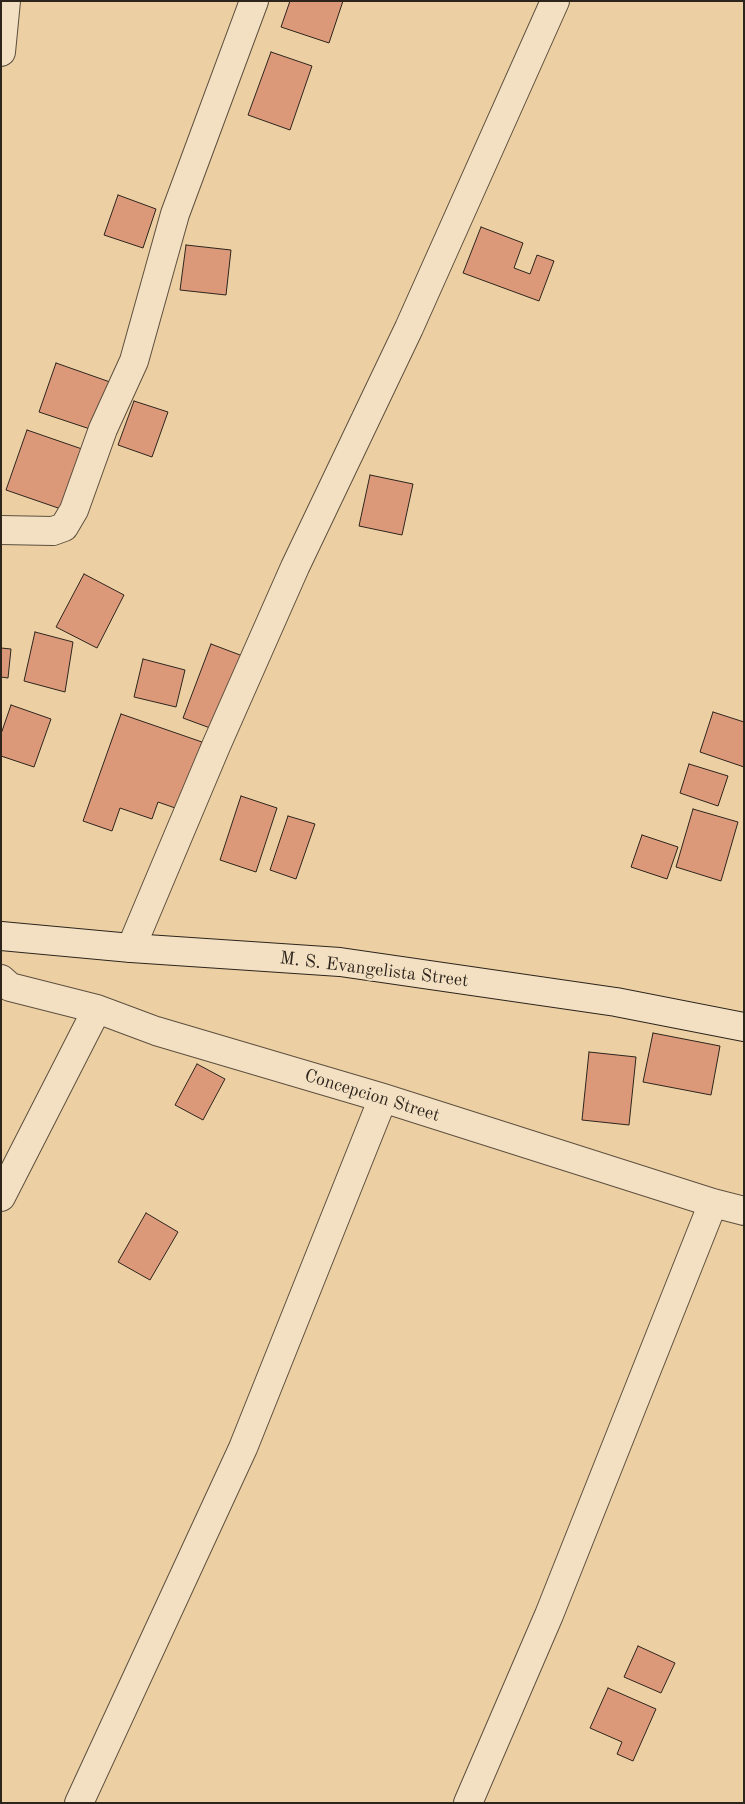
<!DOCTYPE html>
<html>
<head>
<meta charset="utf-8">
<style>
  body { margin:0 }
  #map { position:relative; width:745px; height:1804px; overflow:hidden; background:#ecd0a3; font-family:"Old Standard TT",serif }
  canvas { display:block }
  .frame { position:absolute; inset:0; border:2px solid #2d241c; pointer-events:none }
</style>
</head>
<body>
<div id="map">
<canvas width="745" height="1804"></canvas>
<div class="frame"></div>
</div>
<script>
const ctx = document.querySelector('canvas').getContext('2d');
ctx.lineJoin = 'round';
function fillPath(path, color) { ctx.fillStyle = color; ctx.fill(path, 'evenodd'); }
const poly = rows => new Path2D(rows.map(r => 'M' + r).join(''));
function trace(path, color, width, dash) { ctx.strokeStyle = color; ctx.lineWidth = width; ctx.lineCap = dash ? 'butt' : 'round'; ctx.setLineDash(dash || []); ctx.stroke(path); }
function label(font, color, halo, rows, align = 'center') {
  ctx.font = font + ' "Old Standard TT",serif'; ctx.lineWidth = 4; ctx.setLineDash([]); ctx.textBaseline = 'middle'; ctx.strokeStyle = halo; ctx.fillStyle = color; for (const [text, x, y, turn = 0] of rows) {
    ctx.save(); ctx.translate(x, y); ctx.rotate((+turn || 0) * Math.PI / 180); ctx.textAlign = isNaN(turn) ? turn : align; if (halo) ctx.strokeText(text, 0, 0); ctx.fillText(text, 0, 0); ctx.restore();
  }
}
const building = poly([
  [290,1,343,1,329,43,281,27,290,1],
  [271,52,312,66,290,130,248,115,271,52],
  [118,195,156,209,143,248,104,235,118,195],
  [481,227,523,243,514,268,530,274,537,255,554,261,539,301,463,273,481,227],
  [186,245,231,250,226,295,180,290,186,245],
  [56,363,110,382,93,430,39,412,56,363],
  [134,401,168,412,152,457,118,445,134,401],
  [27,430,82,449,61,509,6,490,27,430],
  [370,475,413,484,402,535,359,526,370,475],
  [84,574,124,595,97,648,56,627,84,574],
  [35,632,73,642,65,692,24,681,35,632],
  [211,644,248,658,221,732,183,718,211,644],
  [1,648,11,649,8,678,1,677,1,648],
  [143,659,185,670,176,707,134,697,143,659],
  [11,705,51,719,34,767,1,756,1,734,11,705],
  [713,712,744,722,744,767,700,752,713,712],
  [121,714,202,742,178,809,158,802,152,819,120,808,112,831,83,821,121,714],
  [689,764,728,776,718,806,680,793,689,764],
  [241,796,277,808,256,872,220,860,241,796],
  [693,809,738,822,721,881,676,867,693,809],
  [288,816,315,824,296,879,270,870,288,816],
  [642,835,678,847,667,879,631,867,642,835],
  [653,1033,720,1046,711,1095,643,1082,653,1033],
  [589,1052,636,1057,629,1125,582,1120,589,1052],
  [197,1064,225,1079,203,1120,175,1105,197,1064],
  [146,1213,178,1232,150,1280,118,1262,146,1213],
  [638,1646,675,1663,661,1693,624,1677,638,1646],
  [608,1688,656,1709,633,1761,617,1754,622,1742,590,1728,608,1688]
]);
const street = poly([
  [1,52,6,1],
  [1,530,53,531,64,527,74,510,103,429,134,361,175,214,254,1],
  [131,948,216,746,295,567,409,328,555,1],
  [1,979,10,987,97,1009,156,1031,383,1098,713,1203,744,1211],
  [1,1197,97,1009],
  [79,1803,243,1448,383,1098],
  [468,1803,549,1615,713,1203]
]);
const secondary = poly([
  [1,936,131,948,340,962,616,1002,744,1027]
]);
const streetNames = [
  ["M. S. Evangelista Street",374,970,7],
  ["Concepcion Street",372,1096,17]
];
fillPath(building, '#db997a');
trace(building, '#2d241c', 1);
trace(street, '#5d4f3e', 30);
trace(secondary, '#2d241c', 30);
trace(street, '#f3e0c3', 28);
trace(secondary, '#f3e0c3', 28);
label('18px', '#2d241c', '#f3e0c3', streetNames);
</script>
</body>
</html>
